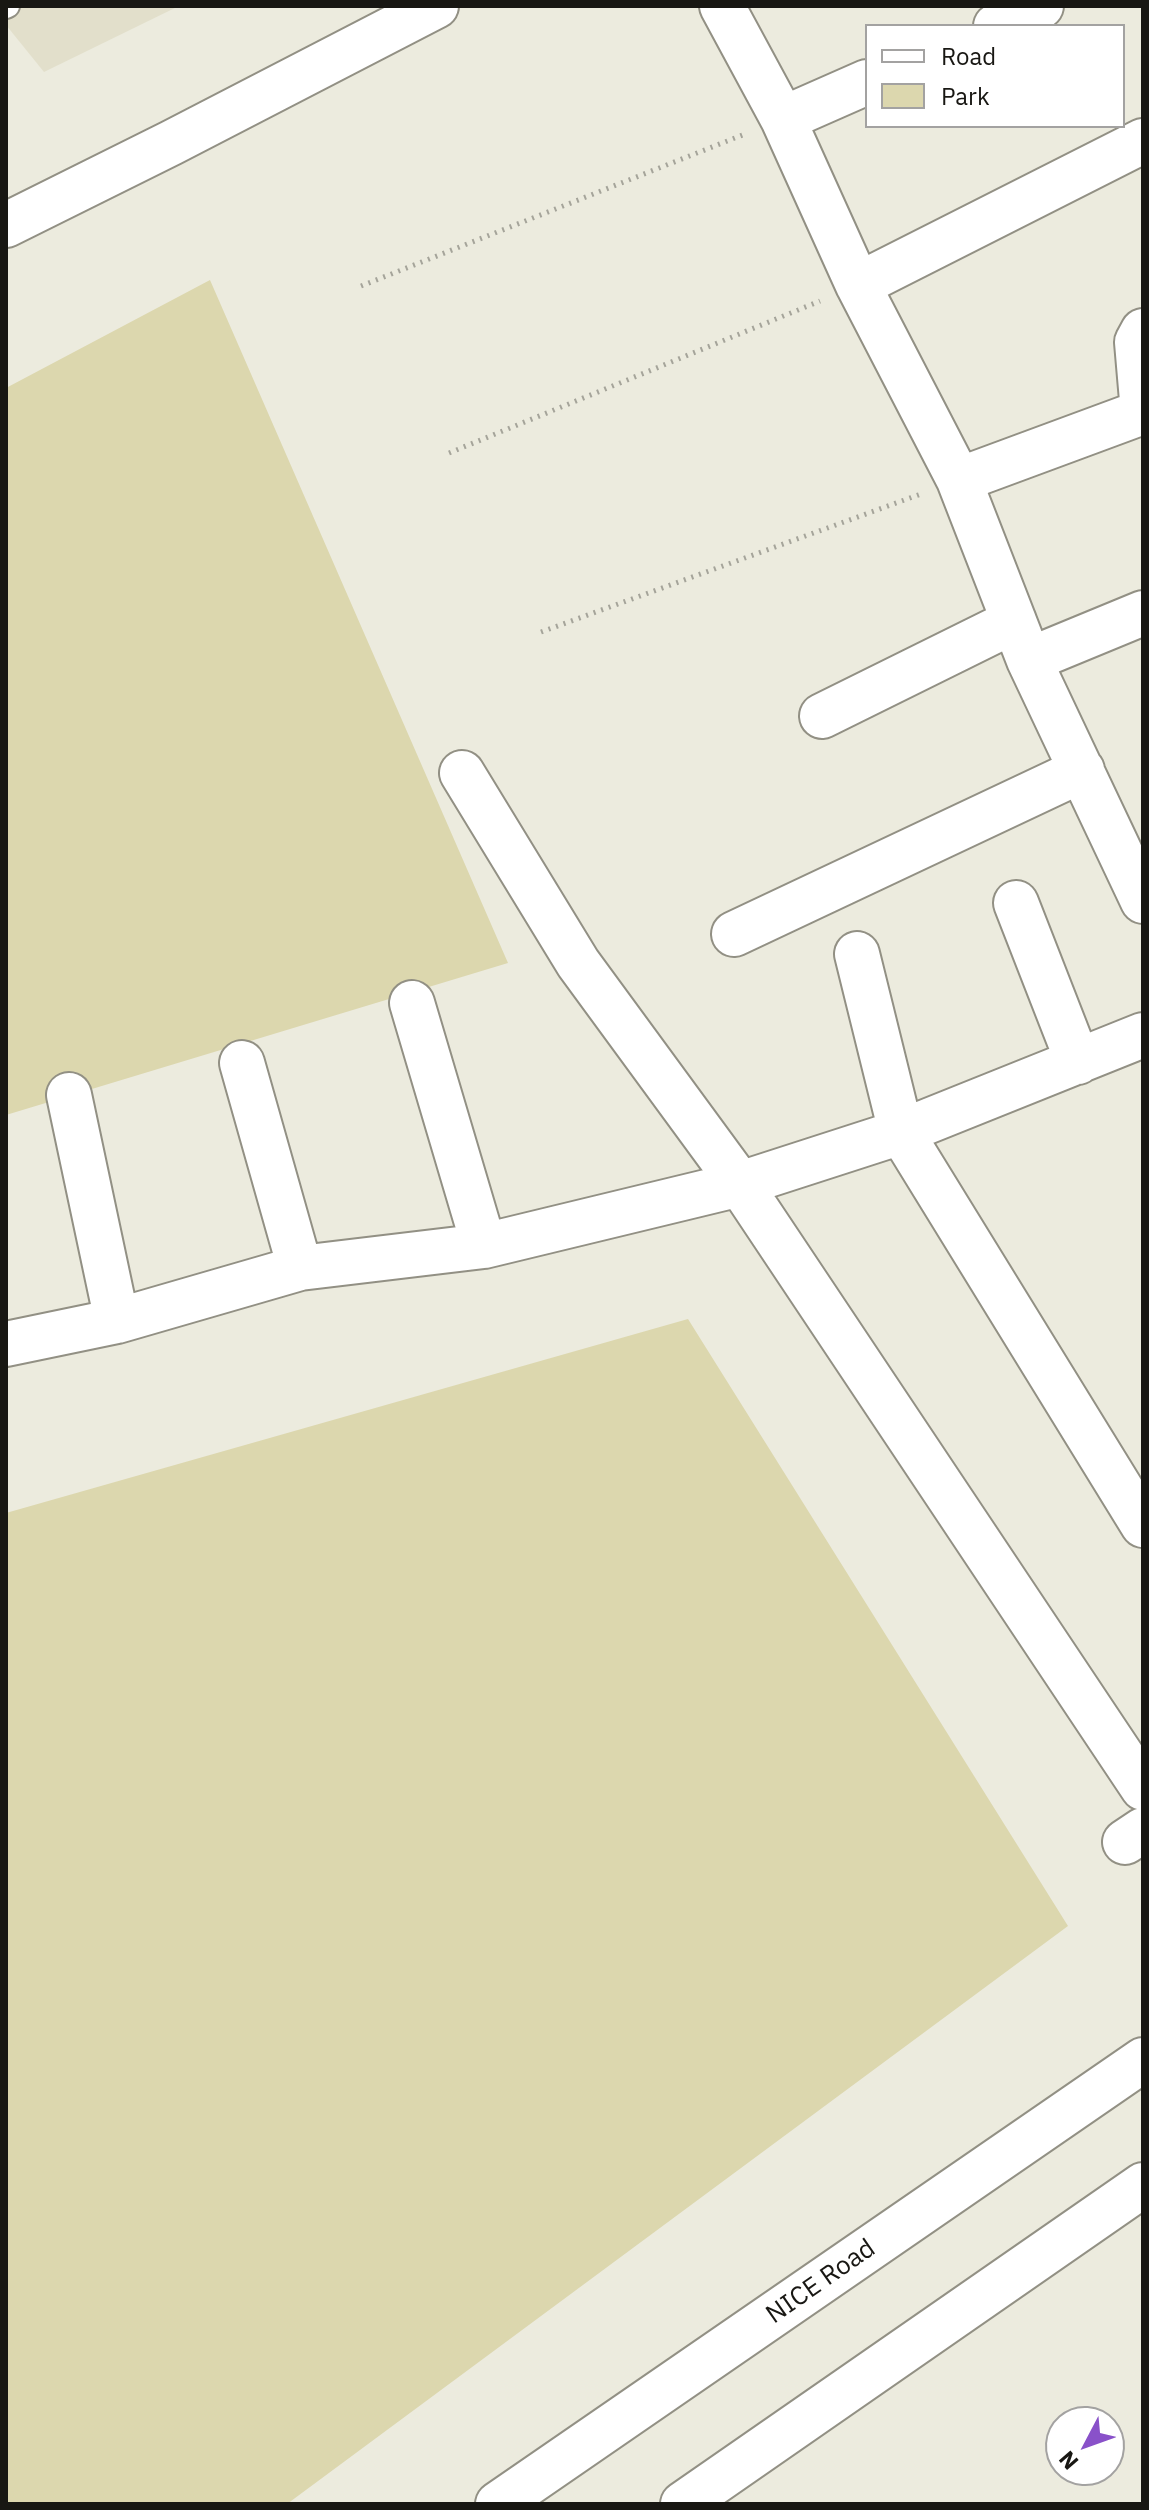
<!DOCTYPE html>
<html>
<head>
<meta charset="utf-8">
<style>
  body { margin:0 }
  #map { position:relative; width:1149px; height:2510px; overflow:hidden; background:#ecebde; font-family:"IBM Plex Sans",sans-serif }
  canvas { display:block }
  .frame { position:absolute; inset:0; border:8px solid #181713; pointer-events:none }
  .legend { position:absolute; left:865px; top:24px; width:260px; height:104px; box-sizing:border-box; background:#fff; border:2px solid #a3a2a1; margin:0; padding:10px 14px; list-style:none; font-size:24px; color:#181713 }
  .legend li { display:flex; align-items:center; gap:16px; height:40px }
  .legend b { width:40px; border:2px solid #a3a2a1 }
  .north { position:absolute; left:1045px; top:2406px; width:80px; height:80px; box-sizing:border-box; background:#fff; border:2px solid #a3a2a1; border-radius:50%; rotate:229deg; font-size:22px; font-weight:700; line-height:32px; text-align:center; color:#181713 }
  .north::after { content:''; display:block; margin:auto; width:28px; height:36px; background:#8951c9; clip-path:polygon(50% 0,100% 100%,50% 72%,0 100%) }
</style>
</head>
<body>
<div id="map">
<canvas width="1149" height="2510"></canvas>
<div class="frame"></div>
<ul class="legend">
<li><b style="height:10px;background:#fff"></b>Road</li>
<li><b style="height:22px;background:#dcd7ae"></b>Park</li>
</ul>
<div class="north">N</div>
</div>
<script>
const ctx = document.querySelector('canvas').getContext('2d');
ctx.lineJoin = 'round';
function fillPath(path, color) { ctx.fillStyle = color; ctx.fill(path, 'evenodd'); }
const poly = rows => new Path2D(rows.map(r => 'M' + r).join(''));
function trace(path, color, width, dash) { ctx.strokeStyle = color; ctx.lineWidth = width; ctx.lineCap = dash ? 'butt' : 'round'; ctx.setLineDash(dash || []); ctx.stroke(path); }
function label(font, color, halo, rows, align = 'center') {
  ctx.font = font + ' "IBM Plex Sans",sans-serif'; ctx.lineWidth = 8; ctx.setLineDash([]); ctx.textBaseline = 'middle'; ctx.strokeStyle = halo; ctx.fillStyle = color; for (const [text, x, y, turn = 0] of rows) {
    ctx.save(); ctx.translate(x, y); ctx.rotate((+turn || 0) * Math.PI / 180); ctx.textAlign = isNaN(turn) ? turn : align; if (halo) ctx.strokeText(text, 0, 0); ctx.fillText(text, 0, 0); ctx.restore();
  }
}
const built = poly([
  [6,6,179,6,44,72,6,25]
]);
const green = poly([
  [210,280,508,963,6,1115,6,388],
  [688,1319,1068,1926,287,2504,6,2504,6,1513]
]);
const path = poly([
  [361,286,745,134],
  [449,453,820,301],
  [541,632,921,494]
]);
const service = poly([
  [6,7,8,6]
]);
const minor = poly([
  [722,6,783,119,858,285,959,480,1029,660,1143,901],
  [996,26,1041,6],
  [783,119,867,82],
  [6,225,171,143,436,6],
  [858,285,1143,141],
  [1143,412,1137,342,1143,331],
  [959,480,1143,412],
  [1029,660,1143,613],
  [822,716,1014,621],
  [462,773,578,963,740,1184,1143,1788],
  [1016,903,1078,1062],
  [734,934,1082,770],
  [857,954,901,1132,1143,1525],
  [412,1003,484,1246],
  [242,1063,300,1268],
  [69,1095,117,1321],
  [6,1344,117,1321,300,1268,484,1246,740,1184,901,1132,1143,1035],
  [1125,1842,1143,1830]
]);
const motorway = poly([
  [498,2504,1143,2060],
  [683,2504,1143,2185]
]);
const streetNames = [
  ["NICE Road",821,2282,-35]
];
fillPath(built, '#e2dfcb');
fillPath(green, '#dcd7ae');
trace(service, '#929084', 26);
trace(minor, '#929084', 48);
trace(motorway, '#929084', 48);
trace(path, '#a5a49a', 5, [2, 6]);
trace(service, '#fff', 22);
trace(minor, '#fff', 44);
trace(motorway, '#fff', 44);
label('26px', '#181713', '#fff', streetNames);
</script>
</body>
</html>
